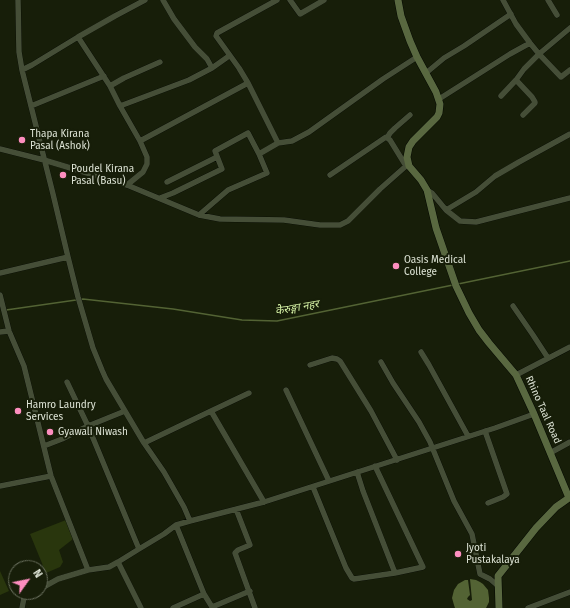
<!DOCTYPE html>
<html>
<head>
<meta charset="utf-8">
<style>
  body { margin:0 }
  #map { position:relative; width:570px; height:608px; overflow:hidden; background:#171e09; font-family:"Fira Sans",sans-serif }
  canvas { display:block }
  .north { position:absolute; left:8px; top:560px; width:40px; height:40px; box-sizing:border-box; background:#171e09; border:1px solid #676d5b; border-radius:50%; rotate:57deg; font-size:11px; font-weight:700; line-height:16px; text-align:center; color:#dee4d6 }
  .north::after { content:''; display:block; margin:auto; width:14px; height:18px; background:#fd8ebf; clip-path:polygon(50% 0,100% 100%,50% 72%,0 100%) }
</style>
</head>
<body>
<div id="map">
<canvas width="570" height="608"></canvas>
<div class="north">N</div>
</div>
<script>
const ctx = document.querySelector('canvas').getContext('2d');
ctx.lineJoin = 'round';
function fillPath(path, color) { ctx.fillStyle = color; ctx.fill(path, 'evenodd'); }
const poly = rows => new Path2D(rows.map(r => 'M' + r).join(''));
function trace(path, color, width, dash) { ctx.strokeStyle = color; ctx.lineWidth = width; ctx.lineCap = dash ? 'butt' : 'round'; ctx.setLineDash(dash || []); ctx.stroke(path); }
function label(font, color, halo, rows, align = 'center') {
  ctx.font = font + ' "Fira Sans","Noto Sans Devanagari",sans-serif'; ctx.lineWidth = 4; ctx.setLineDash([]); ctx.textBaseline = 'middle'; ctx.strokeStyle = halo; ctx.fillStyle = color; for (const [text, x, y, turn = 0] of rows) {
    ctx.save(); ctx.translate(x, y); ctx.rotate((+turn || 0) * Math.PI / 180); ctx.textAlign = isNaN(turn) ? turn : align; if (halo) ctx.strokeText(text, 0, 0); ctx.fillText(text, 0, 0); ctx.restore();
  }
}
const green = poly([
  [66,520,73,539,59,550,63,562,60,567,46,573,30,534],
  [0,571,9,591,0,595]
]);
const water = poly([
  [470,579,476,580,480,582,483,584,488,590,489,598,489,602,486,608,455,608,454,605,452,598,454,590,458,584,465,580,468,580,470,595,468,597,467,599,470,601,472,600]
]);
const stream = poly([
  [458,284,570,261],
  [6,310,83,299,173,309,242,320,277,321,453,285]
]);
const street = poly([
  [18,0,19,52,22,70,53,194,68,257,78,297,93,348,102,370,106,379,144,443,164,472,184,507,190,521],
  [163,0,174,19,195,47,207,59,212,68],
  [277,0,217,33,216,36,239,68,248,83,278,143,292,141,309,132,383,79,417,57],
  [290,0,300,14,324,0],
  [503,0,516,24,530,43,539,54,561,77,570,70],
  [548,0,557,15],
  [78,37,115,16,145,0],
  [22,70,32,65,78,37,110,86,120,106,140,141,147,157,147,164,143,172,127,185],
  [426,73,444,58,464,46,511,14],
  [516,80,532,97,535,102,535,103,523,115],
  [110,86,124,78,160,62],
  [501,96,516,80,524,69,539,54,570,28],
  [439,99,510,54,530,43],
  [31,106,104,76],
  [120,106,189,80,212,68,229,56],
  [387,138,390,133,395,128,410,115],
  [140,141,248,83],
  [0,149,44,160,127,185,199,215,220,219,284,220,320,225,340,225,348,221,380,189,406,166,409,166],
  [330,175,386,137,390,140,406,166],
  [167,182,217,157],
  [427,190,432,193,446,210,460,221,476,222,570,198],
  [160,198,173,193,222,169,215,151,248,133,259,154],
  [446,210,476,192,495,176,519,162,570,134],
  [199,215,228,190,267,173,259,154,278,143],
  [0,273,68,257],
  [0,295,9,331,24,366,51,476,88,570],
  [513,306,533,335,548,358],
  [0,332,9,331],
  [421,352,429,365,468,436],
  [381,362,393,383,419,422,430,442,454,501,472,534,480,574,490,579,497,585,498,588],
  [310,365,332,358,337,359,340,361,371,411,397,460],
  [516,375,570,347],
  [67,382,88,426,139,549],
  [286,390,329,481],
  [211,411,249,393],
  [485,431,507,494,503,497,488,503],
  [144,443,211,411,264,502],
  [44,446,62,439,88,426,125,411],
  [550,453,570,442],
  [357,472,363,491,395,573],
  [0,486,51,476],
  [313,487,346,568,352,578,354,579,395,573,423,567,375,466],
  [236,509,250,545,238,550,235,553,255,608],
  [176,525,204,594,212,607,250,591],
  [118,562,141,608],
  [40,589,58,579,88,570,109,567,118,562,139,549,164,534,176,525,190,521,264,502,495,428,534,414],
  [22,608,24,598,36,592],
  [173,608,204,594],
  [528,608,570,592]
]);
const secondary = poly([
  [398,0,401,16,410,41,417,57,436,92,440,104,439,113,437,117,413,141,409,147,407,157,409,166,421,180,427,190,436,228,456,286,469,313,479,330,489,343,516,375,534,414,569,498,556,507,536,528,498,576,499,608]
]);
const markers = [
  [22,140,4,"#fd8ebf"],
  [63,175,4,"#fd8ebf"],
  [396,266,4,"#fd8ebf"],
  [18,411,4,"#fd8ebf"],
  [50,432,4,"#fd8ebf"],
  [458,554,4,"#fd8ebf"]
];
const poiNames = [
  ["Thapa Kirana",30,134],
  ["Pasal (Ashok)",30,146],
  ["Poudel Kirana",71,169],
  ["Pasal (Basu)",71,181],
  ["Oasis Medical",404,260],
  ["College",404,272],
  ["Hamro Laundry",26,405],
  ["Services",26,417],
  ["Gyawali Niwash",58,432],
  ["Jyoti",466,548],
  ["Pustakalaya",466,560]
];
const streetNames = [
  ["Rhino Taal Road",543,410,66]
];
const waterNames = [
  ["केेरुङ्गा नहर",297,308,-10]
];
fillPath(green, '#29360d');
fillPath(water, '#536334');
trace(stream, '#536334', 1.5);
trace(street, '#040800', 6);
trace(secondary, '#040800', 8);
trace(street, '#454e37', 5.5);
trace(secondary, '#596840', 7);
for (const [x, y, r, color] of markers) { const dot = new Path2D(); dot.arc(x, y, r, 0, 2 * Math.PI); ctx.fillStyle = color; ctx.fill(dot); trace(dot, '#171e09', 1.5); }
label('10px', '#dee4d6', '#171e09', poiNames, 'left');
label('10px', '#dee4d6', '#171e09', streetNames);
label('italic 11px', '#d4f0a4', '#171e09', waterNames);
</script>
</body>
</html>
